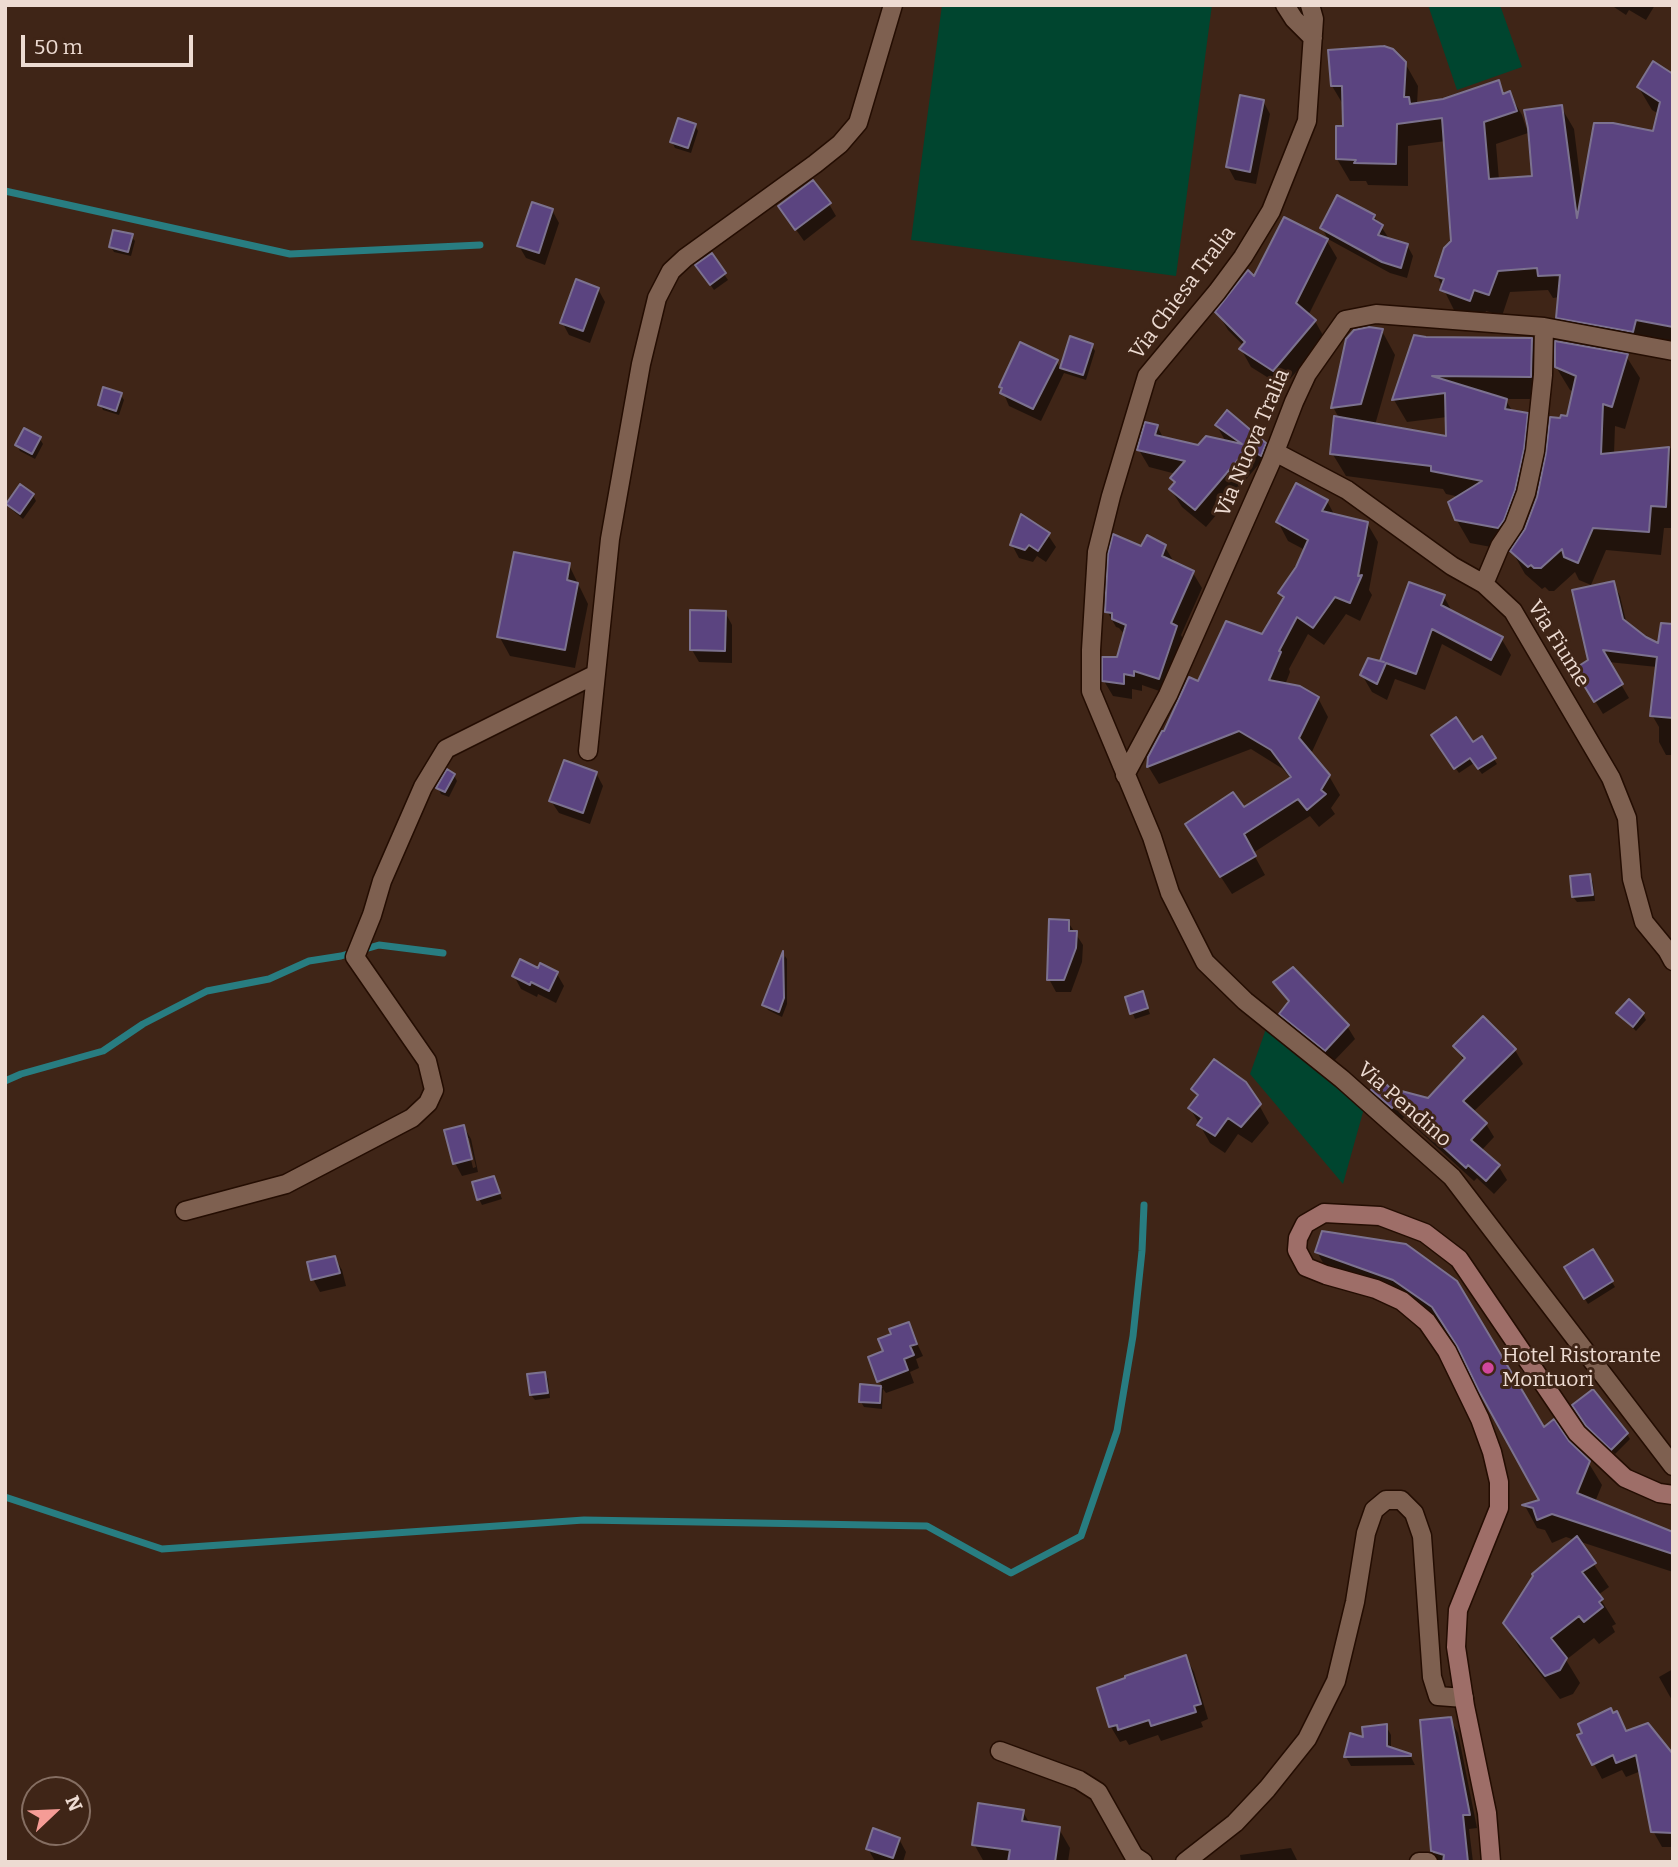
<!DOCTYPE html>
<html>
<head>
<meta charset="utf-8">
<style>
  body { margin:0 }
  #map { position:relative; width:1678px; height:1867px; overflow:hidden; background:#3f2517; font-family:Bitter,serif }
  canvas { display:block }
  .frame { position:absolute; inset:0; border:7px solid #eddbd2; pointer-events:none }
  .north { position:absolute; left:21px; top:1776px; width:70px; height:70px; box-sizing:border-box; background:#3f2517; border:2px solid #856e62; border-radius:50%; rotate:67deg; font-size:19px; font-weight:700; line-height:28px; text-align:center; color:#eddbd2 }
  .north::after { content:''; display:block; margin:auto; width:24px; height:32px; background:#f59c96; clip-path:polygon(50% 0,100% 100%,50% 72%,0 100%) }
  .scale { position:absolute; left:21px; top:35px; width:172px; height:32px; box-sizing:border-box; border:4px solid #eddbd2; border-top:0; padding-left:9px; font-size:21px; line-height:24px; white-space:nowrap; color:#eddbd2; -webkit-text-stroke:5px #3f2517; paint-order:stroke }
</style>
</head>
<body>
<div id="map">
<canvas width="1678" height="1867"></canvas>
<div class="frame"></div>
<div class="north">N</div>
<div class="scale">50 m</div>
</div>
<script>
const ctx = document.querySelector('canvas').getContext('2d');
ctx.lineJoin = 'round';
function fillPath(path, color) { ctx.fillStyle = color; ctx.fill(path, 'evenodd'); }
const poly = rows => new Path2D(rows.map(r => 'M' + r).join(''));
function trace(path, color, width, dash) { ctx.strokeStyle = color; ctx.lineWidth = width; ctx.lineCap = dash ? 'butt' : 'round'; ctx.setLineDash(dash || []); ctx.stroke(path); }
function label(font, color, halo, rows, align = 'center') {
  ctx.font = font + ' Bitter,serif'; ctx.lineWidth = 6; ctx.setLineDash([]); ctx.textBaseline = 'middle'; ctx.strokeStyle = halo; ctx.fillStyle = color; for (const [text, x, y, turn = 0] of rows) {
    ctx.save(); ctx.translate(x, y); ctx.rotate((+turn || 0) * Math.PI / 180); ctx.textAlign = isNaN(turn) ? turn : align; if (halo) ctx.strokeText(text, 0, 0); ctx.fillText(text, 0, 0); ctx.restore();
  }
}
const green = poly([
  [942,5,1212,5,1176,276,911,240],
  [1428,5,1500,5,1522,67,1457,90],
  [1272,1012,1368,1094,1343,1184,1250,1074]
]);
const shadow = poly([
  [1655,5,1646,20,1629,10,1626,15,1611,5],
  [1405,63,1418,86,1417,105,1443,101,1498,82,1505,95,1509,93,1522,115,1528,133,1496,144,1499,180,1534,177,1561,107,1574,129,1582,193,1655,133,1659,114,1652,110,1639,88,1673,76,1673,346,1571,339,1558,317,1560,297,1553,298,1548,290,1510,292,1502,316,1486,311,1482,322,1455,312,1437,276,1453,241,1446,141,1408,146,1408,186,1368,185,1366,181,1350,181,1337,159,1345,128,1344,106,1332,86],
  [1263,101,1270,114,1256,184,1235,180,1228,167],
  [695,125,698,131,691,153,675,148,672,142],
  [829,204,836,216,804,241,780,207],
  [552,210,559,223,545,265,526,258,519,246],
  [1374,216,1388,237,1387,239,1407,245,1413,256,1407,278,1390,273,1328,239,1322,228],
  [1285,219,1327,241,1337,258,1308,316,1315,321,1325,339,1283,387,1251,367,1241,349,1244,346,1228,330,1217,312,1255,279],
  [131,236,135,241,131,256,114,252,111,247],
  [711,255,728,280,714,290,701,271],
  [598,289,605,302,590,343,569,335,562,322],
  [1382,331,1395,355,1375,425,1447,438,1447,417,1407,422,1394,400,1416,337,1531,339,1545,362,1544,399,1505,399,1513,412,1527,414,1540,437,1527,514,1517,541,1526,530,1568,419,1574,392,1570,390,1556,367,1626,356,1640,378,1625,429,1615,426,1614,454,1673,448,1673,528,1664,528,1661,555,1606,550,1591,585,1579,580,1575,572,1554,591,1549,591,1545,587,1542,589,1525,574,1512,551,1470,543,1456,519,1460,497,1446,494,1443,489,1346,476,1332,453,1339,418,1333,407],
  [1071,339,1092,346,1095,351,1086,380,1064,373,1041,421,1009,406,1001,387,1056,361,1061,369],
  [121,395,124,400,119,415,103,410,100,404],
  [1157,426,1164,439,1199,447,1226,442,1217,426,1265,444,1275,462,1271,473,1259,464,1206,527,1182,507,1171,490,1176,484,1173,479,1176,474,1149,467,1139,450],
  [40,439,43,444,35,459,20,451,17,445],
  [33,495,36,501,23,519,11,509,8,504],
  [1327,501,1335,516,1367,523,1378,542,1369,590,1372,595,1360,621,1346,614,1324,645,1308,634,1289,669,1290,672,1285,685,1318,698,1328,717,1311,754,1329,776,1340,795,1331,808,1335,814,1319,827,1310,816,1253,853,1265,875,1232,894,1187,825,1244,810,1291,779,1283,769,1251,749,1159,784,1148,766,1166,733,1199,683,1263,636,1284,600,1280,593,1297,568,1305,550,1288,541,1278,522],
  [1048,535,1056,547,1046,562,1037,556,1033,562,1019,558,1012,545],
  [1165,547,1174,562,1193,573,1202,588,1181,635,1185,643,1168,694,1142,685,1142,691,1132,689,1132,699,1113,696,1104,681,1119,659,1125,635,1119,628,1116,627,1107,611,1142,548],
  [569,565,588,604,575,668,510,656,499,636],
  [1613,583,1620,596,1627,625,1645,638,1658,645,1673,646,1673,755,1666,755,1659,742,1659,727,1652,715,1657,667,1608,662,1629,698,1603,714,1584,683],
  [1444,597,1453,613,1501,638,1511,655,1501,676,1442,644,1425,690,1395,679,1387,700,1372,692,1362,675,1384,664],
  [725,612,732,625,732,663,699,662,692,650],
  [1482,739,1497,764,1482,774,1474,763,1459,773,1436,741,1472,744],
  [596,773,603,786,590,824,559,813,551,801],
  [454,775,457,781,449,797,441,794,438,788],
  [1589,876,1593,882,1595,901,1577,902,1573,897],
  [1068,922,1083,945,1082,962,1071,992,1056,992,1049,979],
  [785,956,787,959,787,1004,782,1017,768,1010,764,1005],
  [538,971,557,974,564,986,556,1003,538,994,537,997,521,989,514,976],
  [1275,983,1347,1026,1355,1039,1333,1062,1288,1027,1281,1014,1290,1004],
  [1142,993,1150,1014,1135,1019,1127,998],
  [1618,1013,1643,1014,1646,1020,1636,1031],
  [1483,1018,1515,1050,1523,1064,1473,1112,1486,1124,1494,1137,1481,1151,1499,1167,1507,1180,1494,1194,1477,1178,1474,1181,1404,1117,1401,1121,1382,1104,1374,1090,1389,1089,1429,1100,1464,1061,1455,1046],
  [1193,1089,1259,1105,1269,1123,1252,1143,1238,1134,1225,1153,1210,1143,1190,1108,1198,1098],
  [464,1127,471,1139,478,1172,462,1176,455,1163],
  [466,1138,469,1138,476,1167,473,1168],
  [494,1178,502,1199,482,1205,479,1199],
  [1405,1246,1543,1429,1568,1442,1588,1462,1602,1485,1595,1502,1673,1533,1673,1572,1578,1541,1609,1587,1598,1595,1616,1624,1612,1626,1615,1632,1599,1644,1594,1638,1566,1660,1580,1683,1573,1694,1560,1699,1519,1647,1505,1623,1575,1540,1566,1537,1552,1543,1545,1530,1537,1528,1525,1506,1541,1501,1464,1355,1448,1331,1408,1303,1330,1275,1317,1252],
  [1593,1251,1615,1287,1588,1304,1566,1267],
  [335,1258,342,1270,346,1286,320,1292,313,1279],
  [908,1324,923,1356,916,1359,919,1368,910,1372,914,1383,886,1393,883,1389,882,1409,864,1407,861,1402,862,1386,883,1388,879,1381,885,1352],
  [544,1374,548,1379,550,1398,535,1400,531,1395],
  [1577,1411,1627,1434,1630,1439,1615,1454,1591,1431],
  [1186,1657,1194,1672,1208,1719,1201,1722,1203,1727,1161,1741,1158,1735,1129,1745,1126,1740,1120,1742,1111,1727,1099,1689],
  [1673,1669,1673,1702,1659,1677],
  [1616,1713,1627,1733,1673,1757,1673,1847,1662,1847,1653,1831,1641,1771,1626,1777,1622,1770,1602,1779,1594,1764,1613,1715],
  [1450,1719,1458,1733,1477,1828,1469,1829,1473,1862,1439,1862,1433,1851],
  [1386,1726,1391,1735,1391,1749,1410,1755,1415,1765,1351,1766,1346,1757,1352,1735,1364,1739],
  [1023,1812,1030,1824,1059,1829,1070,1848,1068,1862,984,1862,974,1844],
  [899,1839,906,1852,903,1862,875,1861,868,1849],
  [1291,1848,1298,1862,1241,1862,1240,1855]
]);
const stream = poly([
  [5,191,290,254,480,245],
  [5,1081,21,1074,103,1051,143,1024,207,991,269,979,309,961,341,956,379,945,443,953],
  [5,1497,162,1549,584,1520,927,1526,1011,1573,1081,1536,1117,1431,1133,1336,1142,1251,1144,1205]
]);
const building = poly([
  [1384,46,1393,49,1406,62,1404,97,1409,97,1410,104,1443,99,1499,80,1503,94,1510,91,1517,111,1484,122,1489,179,1532,176,1528,128,1524,110,1562,105,1577,218,1594,123,1613,123,1653,131,1660,102,1637,87,1653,61,1673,74,1673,327,1636,320,1633,332,1556,318,1560,275,1538,276,1537,268,1498,271,1489,295,1474,290,1470,301,1440,290,1444,279,1435,276,1444,248,1451,241,1442,118,1397,124,1396,164,1354,163,1356,160,1336,159,1336,126,1343,126,1342,86,1331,86,1328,50,1384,46],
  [1240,95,1264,100,1250,172,1226,167,1240,95],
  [678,118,696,124,688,148,670,142,678,118],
  [813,180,831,203,795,230,778,206,813,180],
  [1337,195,1375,215,1373,219,1383,225,1378,235,1408,244,1401,268,1382,262,1320,228,1337,195],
  [532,202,553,209,539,253,517,246,532,202],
  [1284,217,1328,239,1296,303,1316,320,1273,371,1239,349,1245,342,1215,312,1248,270,1254,276,1284,217],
  [113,230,133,234,128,252,109,247,113,230],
  [712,253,726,273,710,285,695,265,712,253],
  [576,279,599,288,583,331,560,323,576,279],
  [1369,327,1383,329,1361,404,1331,408,1346,339,1354,330,1369,327],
  [1414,335,1426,337,1532,338,1531,377,1432,376,1507,399,1505,409,1528,413,1524,449,1515,490,1504,520,1498,528,1455,520,1448,502,1482,481,1431,471,1431,466,1330,454,1334,416,1446,436,1445,393,1392,400,1414,335],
  [1070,336,1093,344,1083,375,1060,368,1070,336],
  [1555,341,1628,354,1612,407,1603,404,1601,454,1669,447,1666,507,1651,506,1649,532,1593,528,1578,563,1564,557,1562,549,1541,568,1534,568,1531,565,1528,567,1510,551,1525,529,1537,497,1546,453,1550,417,1560,418,1561,415,1567,416,1576,376,1555,367,1555,341],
  [1020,342,1058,360,1033,409,1000,393,1002,388,999,387,1020,342],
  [103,387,122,393,116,411,98,405,103,387],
  [1227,410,1266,443,1261,456,1248,448,1195,510,1169,489,1175,482,1170,478,1185,461,1137,450,1145,422,1158,425,1155,435,1198,445,1206,436,1242,444,1215,425,1227,410],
  [24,428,41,437,32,454,15,445,24,428],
  [1296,483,1328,500,1322,511,1368,522,1358,576,1362,575,1350,603,1335,597,1313,628,1297,617,1279,651,1281,652,1269,680,1300,686,1319,697,1299,738,1330,775,1321,790,1326,794,1307,810,1298,799,1244,834,1256,856,1220,877,1185,824,1233,792,1244,807,1291,777,1271,750,1239,731,1147,767,1148,757,1162,731,1164,731,1189,677,1198,681,1226,621,1262,634,1284,597,1278,593,1296,567,1308,540,1276,522,1296,483],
  [20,484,34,494,20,514,6,504,20,484],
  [1021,514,1050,533,1038,551,1029,545,1025,550,1010,545,1021,514],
  [1113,534,1141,546,1147,535,1166,545,1162,556,1194,571,1171,623,1177,626,1159,679,1134,671,1134,676,1124,674,1124,684,1102,681,1102,657,1117,657,1126,625,1112,619,1112,613,1105,612,1108,554,1113,534],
  [514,552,570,563,567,580,578,583,565,650,497,637,514,552],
  [1614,581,1623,619,1646,637,1658,643,1661,623,1673,624,1673,718,1650,716,1657,657,1603,650,1623,684,1594,702,1574,669,1588,660,1572,590,1614,581],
  [1409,582,1445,595,1441,605,1503,637,1491,660,1432,629,1416,674,1386,663,1377,684,1360,675,1368,658,1384,662,1380,661,1409,582],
  [690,610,726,611,725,651,690,650,690,610],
  [1456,717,1473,742,1482,736,1496,758,1478,769,1470,758,1454,769,1431,735,1456,717],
  [564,760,597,772,583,813,549,801,564,760],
  [447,769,455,774,445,792,436,788,447,769],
  [1590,874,1593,895,1572,897,1570,876,1590,874],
  [1049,919,1069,920,1069,931,1077,931,1076,948,1064,980,1047,980,1049,919],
  [783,951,784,998,779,1012,762,1005,783,951],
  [520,959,538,968,540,963,558,972,549,991,531,982,530,985,512,976,520,959],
  [1293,967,1349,1025,1325,1051,1279,1014,1289,1001,1273,982,1293,967],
  [1143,991,1148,1008,1130,1014,1125,997,1143,991],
  [1629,999,1644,1013,1633,1027,1616,1013,1629,999],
  [1483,1016,1516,1049,1463,1101,1487,1123,1471,1140,1500,1165,1486,1181,1468,1165,1466,1168,1396,1104,1392,1108,1371,1090,1375,1086,1372,1083,1377,1084,1381,1079,1390,1088,1428,1098,1465,1058,1453,1046,1483,1016],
  [1214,1059,1246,1082,1261,1104,1241,1127,1228,1118,1215,1136,1197,1125,1202,1118,1188,1108,1198,1095,1191,1089,1214,1059],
  [464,1125,472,1159,453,1164,444,1130,464,1125],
  [494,1176,500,1193,477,1200,472,1182,494,1176],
  [1322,1231,1406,1244,1457,1281,1544,1427,1554,1419,1569,1441,1590,1461,1577,1493,1673,1532,1673,1554,1552,1514,1537,1520,1533,1508,1522,1505,1539,1500,1479,1391,1457,1346,1432,1307,1393,1280,1315,1252,1322,1231],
  [1593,1249,1613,1281,1584,1299,1564,1267,1593,1249],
  [335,1256,340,1273,311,1280,307,1262,335,1256],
  [909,1322,917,1344,910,1346,914,1355,904,1359,908,1370,877,1382,868,1357,883,1351,878,1339,891,1334,889,1329,909,1322],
  [545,1372,548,1393,530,1395,527,1374,545,1372],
  [860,1384,881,1386,880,1403,859,1402,860,1384],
  [1593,1389,1628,1433,1611,1450,1586,1426,1572,1405,1593,1389],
  [1577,1536,1596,1563,1582,1572,1603,1599,1599,1602,1603,1607,1584,1622,1579,1616,1551,1638,1567,1658,1560,1670,1545,1676,1503,1623,1533,1576,1532,1574,1577,1536],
  [1186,1655,1201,1704,1194,1706,1196,1712,1151,1726,1149,1720,1118,1730,1117,1725,1109,1727,1097,1688,1125,1678,1125,1676,1186,1655],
  [1611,1708,1613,1713,1617,1711,1626,1731,1648,1723,1673,1754,1673,1833,1651,1832,1636,1755,1616,1763,1613,1755,1592,1765,1577,1735,1582,1733,1578,1724,1611,1708],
  [1451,1717,1470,1815,1463,1815,1468,1862,1443,1862,1444,1855,1431,1851,1420,1720,1451,1717],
  [1387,1724,1387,1746,1411,1754,1411,1756,1344,1757,1350,1733,1363,1737,1362,1727,1387,1724],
  [978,1803,1024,1810,1022,1821,1060,1827,1055,1862,1008,1862,1010,1850,972,1845,978,1803],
  [873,1828,900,1838,893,1858,866,1849,873,1828]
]);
const minor = poly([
  [1285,5,1294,19,1313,38],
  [1310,5,1314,19,1307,121,1271,211,1243,257,1217,292,1147,376,1111,496,1097,552,1091,650,1091,691,1152,837,1170,893,1205,962,1245,1001,1342,1079,1452,1177,1673,1466],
  [1275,452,1347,490,1452,566,1484,584,1513,611,1611,778,1627,818,1632,879,1644,922,1667,950,1673,961],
  [1484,584,1500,546,1514,525,1526,493,1535,451,1543,375,1544,327],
  [588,751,610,539,641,364,657,298,671,271,685,258,815,164,840,144,858,123,893,5],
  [1125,775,1168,695,1271,462,1294,402,1307,374,1345,320,1376,314,1544,327,1673,351],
  [185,1211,286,1184,412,1118,428,1103,434,1090,427,1061,355,957,372,915,382,881,423,787,446,749,596,674],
  [1000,1751,1079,1780,1098,1792,1134,1856,1143,1862],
  [1185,1862,1235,1823,1267,1789,1307,1739,1336,1681,1355,1602,1366,1533,1374,1510,1386,1500,1401,1500,1414,1513,1422,1536,1432,1677,1438,1696,1464,1698],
  [1419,1862,1428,1862]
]);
const secondary = poly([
  [1491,1862,1487,1813,1465,1706,1456,1647,1458,1610,1499,1508,1499,1482,1492,1452,1480,1419,1447,1351,1427,1322,1402,1301,1376,1289,1326,1275,1306,1267,1297,1250,1298,1238,1305,1224,1324,1213,1380,1216,1425,1233,1459,1259,1577,1433,1625,1478,1659,1493,1673,1495]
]);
const markers = [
  [1488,1368,7,"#d1479c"]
];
const streetNames = [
  ["Via Chiesa Tralia",1183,293,-53],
  ["Via Nuova Tralia",1253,443,-67],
  ["Via Fiume",1558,644,58],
  ["Via Pendino",1404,1105,41]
];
const poiNames = [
  ["Hotel Ristorante",1502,1356],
  ["Montuori",1502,1380]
];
fillPath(green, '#00452f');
fillPath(shadow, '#0007');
trace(stream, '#287d81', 7);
fillPath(building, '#5b4480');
trace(building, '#7c728f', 2);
trace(minor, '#240d02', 21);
trace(secondary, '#240d02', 21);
trace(minor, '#7e6050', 18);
trace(secondary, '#9e6e68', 18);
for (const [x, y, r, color] of markers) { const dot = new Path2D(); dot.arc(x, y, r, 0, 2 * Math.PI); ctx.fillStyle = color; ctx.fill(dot); trace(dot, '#3f2517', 2.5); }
label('21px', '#eddbd2', '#3f2517', streetNames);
label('21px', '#eddbd2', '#3f2517', poiNames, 'left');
</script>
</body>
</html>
